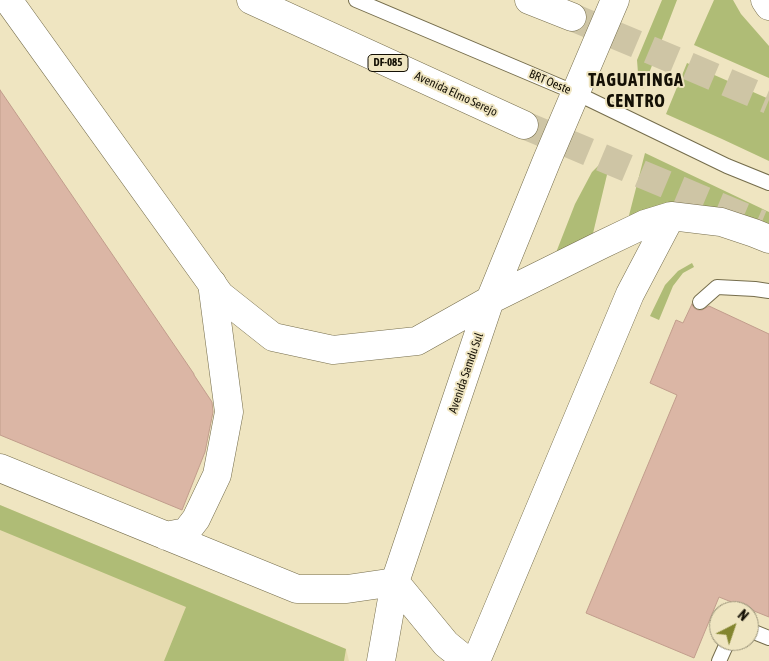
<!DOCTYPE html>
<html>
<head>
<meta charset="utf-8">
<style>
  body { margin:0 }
  #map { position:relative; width:769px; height:661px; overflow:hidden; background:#efe5c1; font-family:"Asap Condensed",sans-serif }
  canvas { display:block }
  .north { position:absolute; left:709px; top:601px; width:50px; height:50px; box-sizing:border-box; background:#efe5c1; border:1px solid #979076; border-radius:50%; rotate:41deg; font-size:14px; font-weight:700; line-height:20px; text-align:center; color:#141005 }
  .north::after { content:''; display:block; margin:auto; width:18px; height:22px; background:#83852f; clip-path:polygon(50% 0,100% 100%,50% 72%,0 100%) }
</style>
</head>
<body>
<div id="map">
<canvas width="769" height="661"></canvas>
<div class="north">N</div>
</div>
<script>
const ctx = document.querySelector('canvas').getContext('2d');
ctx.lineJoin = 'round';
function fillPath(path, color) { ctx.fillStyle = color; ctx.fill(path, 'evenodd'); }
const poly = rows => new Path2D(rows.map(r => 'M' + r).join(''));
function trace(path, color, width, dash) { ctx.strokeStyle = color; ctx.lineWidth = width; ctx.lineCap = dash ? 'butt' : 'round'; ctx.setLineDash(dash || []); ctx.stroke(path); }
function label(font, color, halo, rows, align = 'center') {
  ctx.font = font + ' "Asap Condensed",sans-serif'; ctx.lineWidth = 4; ctx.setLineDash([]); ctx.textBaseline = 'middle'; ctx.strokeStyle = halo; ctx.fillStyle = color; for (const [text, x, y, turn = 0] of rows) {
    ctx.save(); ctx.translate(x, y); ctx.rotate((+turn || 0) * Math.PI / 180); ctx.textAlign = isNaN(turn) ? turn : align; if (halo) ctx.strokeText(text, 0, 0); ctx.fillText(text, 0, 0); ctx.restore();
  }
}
const built = poly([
  [0,505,346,649,349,661,0,661]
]);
const green = poly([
  [662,0,677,0,643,89,638,73,637,60],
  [714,0,733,0,741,14,769,46,769,78,694,45],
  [687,63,769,99,769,161,722,139,666,114],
  [645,153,769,212,769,227,625,231],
  [611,158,589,250,550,268,575,204,592,172,601,163],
  [692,263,694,267,683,273,673,286,659,320,650,316,665,285,678,271],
  [0,505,346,649,344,661,164,661,186,607,0,530]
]);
const building = poly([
  [0,90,194,374,194,375,212,402,213,412,205,452,182,510,0,435,0,90],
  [692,304,694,308,698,310,702,310,709,306,769,334,769,617,719,597,694,658,586,613,677,395,650,383,676,320,683,323,692,304]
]);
const primaryTunnel = poly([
  [572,17,769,100],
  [524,125,761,224]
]);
const lane = poly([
  [356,0,576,93,727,166,769,183],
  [700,302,717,287,755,289,769,291],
  [749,630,769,638],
  [719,661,728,641]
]);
const street = poly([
  [0,468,297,589,347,589,395,582],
  [166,536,186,532,196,519,217,475,229,412,212,283]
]);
const secondary = poly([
  [8,0,220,295,273,337,333,350,417,341,490,300,601,245,645,224,671,216,721,222,754,233,769,239],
  [765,0,769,6],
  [395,582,446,644,467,661],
  [381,661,395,582,490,300,547,160,615,0],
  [476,661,630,294,671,216]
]);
const primary = poly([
  [251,0,524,125],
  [529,0,572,17]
]);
const shields = [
  [388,63,40]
];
const shieldNames = [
  ["DF-085",388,63]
];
const streetNames = [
  ["BRT Oeste",550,82,23],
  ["Avenida Elmo Serejo",456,94,25],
  ["Avenida Samdu Sul",466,373,-71]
];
const districtNames = [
  ["TAGUATINGA",636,80],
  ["CENTRO",636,101]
];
fillPath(built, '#e6dbaf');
fillPath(green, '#afbc76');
fillPath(building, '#dbb6a5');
trace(building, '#c19d8c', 1);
trace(primaryTunnel, '#cec5a5', 28, [28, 14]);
trace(lane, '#756d4c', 16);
trace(street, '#756d4c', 29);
trace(secondary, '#756d4c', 29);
trace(primary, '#756d4c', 29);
trace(lane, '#fff', 14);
trace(street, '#fff', 28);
trace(secondary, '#fff', 28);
trace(primary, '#fff', 28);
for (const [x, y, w] of shields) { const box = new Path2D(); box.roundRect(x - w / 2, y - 8.5, w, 17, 4); ctx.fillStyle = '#efe5c1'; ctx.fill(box); trace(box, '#141005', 1); }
label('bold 11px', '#141005', null, shieldNames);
label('12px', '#141005', '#efe5c1', streetNames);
ctx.letterSpacing = '1px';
label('bold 18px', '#141005', '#efe5c1', districtNames);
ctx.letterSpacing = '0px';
</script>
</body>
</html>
